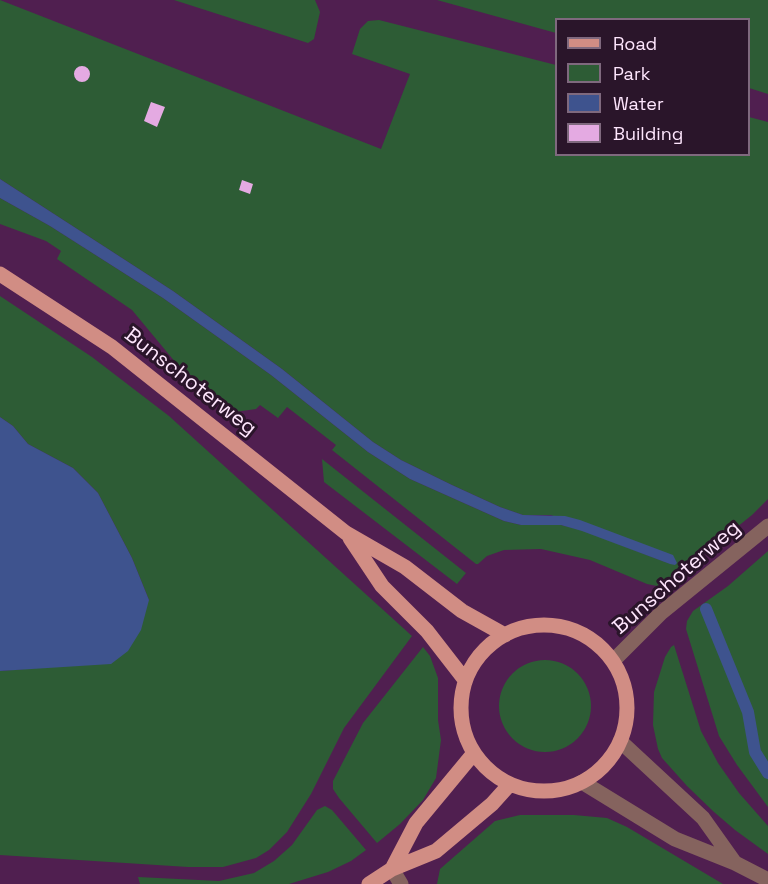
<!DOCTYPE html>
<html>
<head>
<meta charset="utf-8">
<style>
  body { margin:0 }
  #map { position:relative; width:768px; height:884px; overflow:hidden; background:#501f50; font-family:"Space Grotesk",sans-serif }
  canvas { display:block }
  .legend { position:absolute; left:555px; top:18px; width:195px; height:138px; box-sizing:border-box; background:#2a152a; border:2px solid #7f697e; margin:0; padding:8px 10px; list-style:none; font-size:18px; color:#fee6fd }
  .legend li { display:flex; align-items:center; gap:12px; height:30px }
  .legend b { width:30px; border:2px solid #7f697e }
</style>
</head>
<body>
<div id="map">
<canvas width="768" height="884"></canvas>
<ul class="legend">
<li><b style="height:8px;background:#d18d84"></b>Road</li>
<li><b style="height:16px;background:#2d5c35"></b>Park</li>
<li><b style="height:16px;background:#3e538e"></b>Water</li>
<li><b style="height:16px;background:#e4aae2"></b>Building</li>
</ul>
</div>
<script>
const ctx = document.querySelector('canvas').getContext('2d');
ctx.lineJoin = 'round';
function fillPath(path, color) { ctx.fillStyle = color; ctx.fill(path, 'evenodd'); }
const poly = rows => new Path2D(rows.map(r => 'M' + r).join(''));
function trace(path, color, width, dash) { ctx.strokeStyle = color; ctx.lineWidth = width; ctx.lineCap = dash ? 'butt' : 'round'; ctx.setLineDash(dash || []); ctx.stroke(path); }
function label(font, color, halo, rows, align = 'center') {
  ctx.font = font + ' "Space Grotesk",sans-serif'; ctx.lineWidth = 6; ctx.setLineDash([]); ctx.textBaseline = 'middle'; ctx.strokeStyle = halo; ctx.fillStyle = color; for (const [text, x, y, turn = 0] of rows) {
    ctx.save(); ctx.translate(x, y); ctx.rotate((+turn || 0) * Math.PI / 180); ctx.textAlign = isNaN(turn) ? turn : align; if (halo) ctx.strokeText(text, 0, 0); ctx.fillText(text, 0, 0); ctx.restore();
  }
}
const green = poly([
  [0,0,381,149,410,74,352,54,360,29,368,21,379,20,556,65,556,154,748,154,749,117,768,122,768,499,752,515,686,568,657,586,647,584,590,560,541,549,504,550,487,556,478,564,476,564,332,450,336,445,287,407,278,418,260,405,256,409,235,412,176,363,132,310,57,259,61,251,46,241,0,224,0,198,50,226,163,298,271,375,368,452,410,479,504,521,521,525,561,525,582,530,670,564,551,515,523,515,500,507,452,485,401,460,373,442,282,369,173,291,0,179],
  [174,0,315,0,320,12,314,39,308,43],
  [437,0,768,0,768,94,749,88,748,20,556,20,556,33],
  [0,296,92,357,169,416,412,636,344,728,311,794,287,832,269,850,256,858,223,867,188,867,0,855,0,671,36,668,149,600,132,558,98,493,73,468,28,444,13,426,0,417],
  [322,459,466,573,457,584,324,482],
  [768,551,768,807,737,765,719,736,686,629,687,621,693,611,728,586],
  [674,645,701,731,718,763,739,793,768,826,768,854,735,830,714,812,687,786,662,758,658,749,653,725,654,692,665,657,671,647],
  [423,647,430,656,438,678,438,720,441,740,436,778,423,800,400,824,377,843,339,798,333,789,333,781,363,723],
  '499 706a46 46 0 1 1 92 0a46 46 0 1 1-92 0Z',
  [325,806,332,810,366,850,351,861,328,872,289,884,140,884,138,877,219,881,254,873,274,861,292,845,317,810],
  [520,815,574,815,607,818,627,827,723,884,437,884,440,869,495,821]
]);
const water = poly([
  [0,179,173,291,282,369,373,442,401,460,452,485,500,507,523,515,565,516,580,520,673,555,677,563,675,565,670,564,582,531,561,525,521,525,504,521,410,479,368,452,271,375,163,298,50,226,0,198],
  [0,417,13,426,28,444,73,468,98,493,132,558,149,600,141,630,128,651,111,664,0,671]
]);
const stream = poly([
  [706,609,748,712,755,752,768,773]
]);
const building = poly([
  '74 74a8 8 0 1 1 16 0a8 8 0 1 1-16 0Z',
  [151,102,165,107,157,127,144,121],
  [242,180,253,184,250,194,239,190]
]);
const minor = poly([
  [613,661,661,613,768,526],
  [620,741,703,818,735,863],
  [582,782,675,839,735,863,768,880],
  [392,869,401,884]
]);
const major = poly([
  [0,274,112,347,346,533,405,567,462,611,505,635],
  [350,538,382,586,427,631,465,680],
  '461 708a83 83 0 1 1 166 0a83 83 0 1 1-166 0Z',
  [392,869,416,823,474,753],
  [369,884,392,869,436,851,492,804,510,784]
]);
const streetNames = [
  ["Bunschoterweg",190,382,38],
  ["Bunschoterweg",677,578,-41]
];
fillPath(green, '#2d5c35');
fillPath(water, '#3e538e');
trace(stream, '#3e538e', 12);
fillPath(building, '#e4aae2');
trace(minor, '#85635e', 15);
trace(major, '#d18d84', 15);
label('21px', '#fee6fd', '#2a152a', streetNames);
</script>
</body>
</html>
